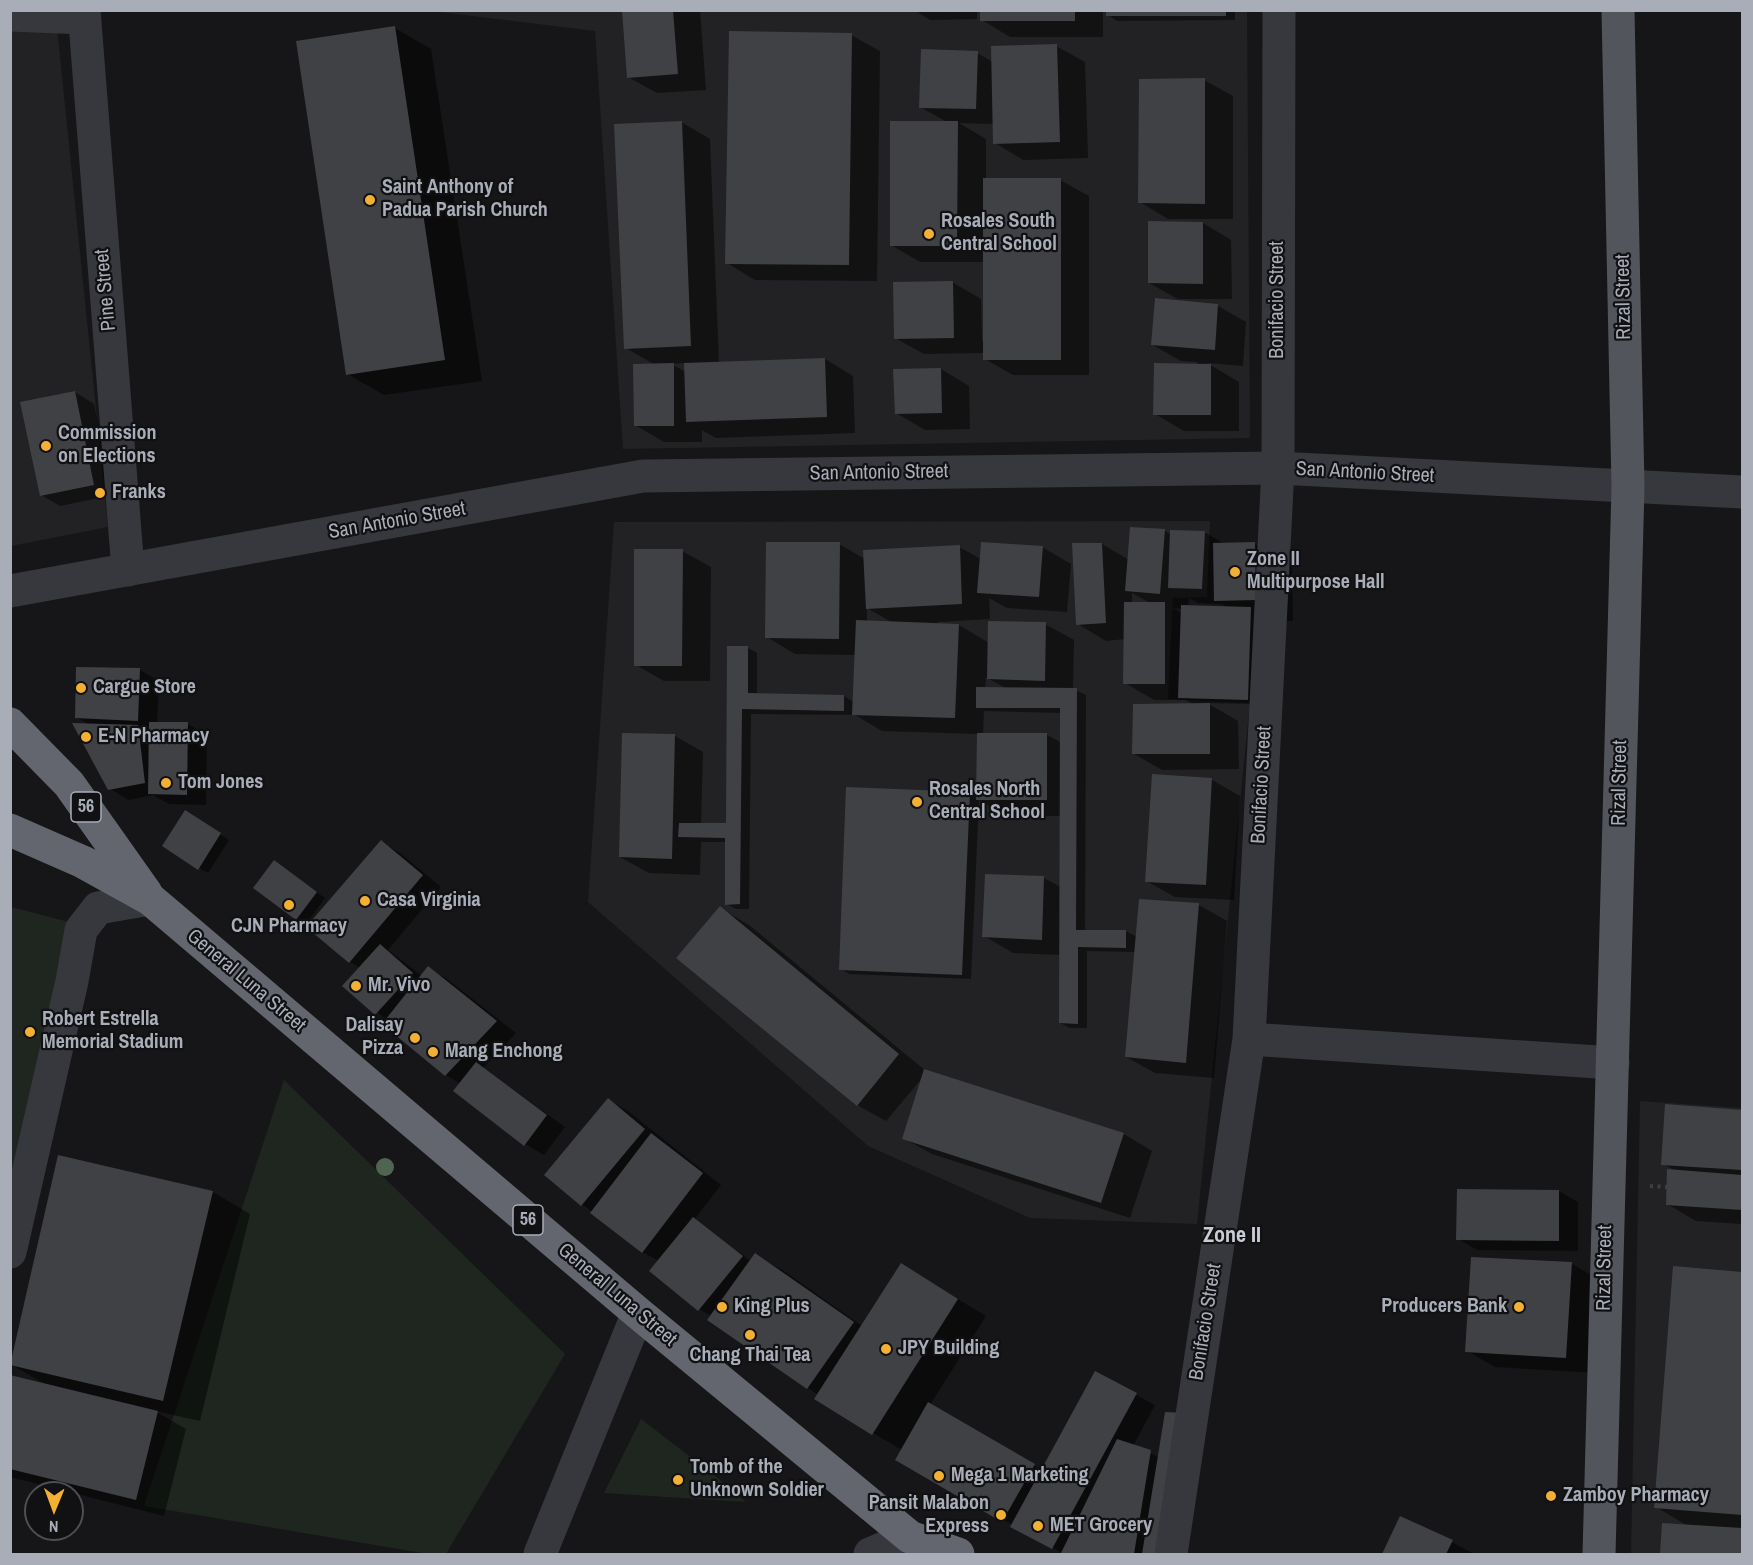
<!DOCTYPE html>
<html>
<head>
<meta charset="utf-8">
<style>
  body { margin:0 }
  #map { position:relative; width:1753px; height:1565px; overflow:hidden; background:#161618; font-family:"Archivo Narrow",sans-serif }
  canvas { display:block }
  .frame { position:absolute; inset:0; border:12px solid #a8adb8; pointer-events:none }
  .north { position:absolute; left:24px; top:1481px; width:60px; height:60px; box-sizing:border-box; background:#111113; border:2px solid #4d4f55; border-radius:50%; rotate:181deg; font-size:16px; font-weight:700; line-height:24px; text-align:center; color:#a8adb8 }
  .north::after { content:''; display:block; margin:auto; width:21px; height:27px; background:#f2b134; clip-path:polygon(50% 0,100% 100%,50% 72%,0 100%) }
</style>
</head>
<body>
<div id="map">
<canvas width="1753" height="1565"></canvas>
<div class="frame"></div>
<div class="north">N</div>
</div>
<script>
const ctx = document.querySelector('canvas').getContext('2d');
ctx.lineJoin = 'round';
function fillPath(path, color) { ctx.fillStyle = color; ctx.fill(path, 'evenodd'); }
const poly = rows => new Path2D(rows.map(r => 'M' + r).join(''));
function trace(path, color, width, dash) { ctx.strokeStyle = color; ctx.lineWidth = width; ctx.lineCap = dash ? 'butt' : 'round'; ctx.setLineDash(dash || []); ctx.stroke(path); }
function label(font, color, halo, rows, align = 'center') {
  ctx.font = font + ' "Archivo Narrow",sans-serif'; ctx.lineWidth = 4.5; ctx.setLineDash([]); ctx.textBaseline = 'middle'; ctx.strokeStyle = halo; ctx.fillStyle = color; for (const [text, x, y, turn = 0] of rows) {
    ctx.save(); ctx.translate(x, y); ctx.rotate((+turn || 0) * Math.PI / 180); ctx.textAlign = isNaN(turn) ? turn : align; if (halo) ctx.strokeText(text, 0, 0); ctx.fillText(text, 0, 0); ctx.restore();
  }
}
const built = poly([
  [432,11,1247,11,1250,438,623,449,595,31],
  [11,22,57,27,108,527,11,546],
  [1210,521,1207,597,1173,598,1168,699,1250,703,1197,1224,1030,1218,868,1146,588,902,614,522],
  [1640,1101,1742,1108,1742,1554,1631,1554]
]);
const green = poly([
  [11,907,77,924,11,1177],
  [284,1080,565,1354,446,1554,428,1554,144,1506],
  [641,1419,714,1475,746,1502,604,1493]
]);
const shadow = poly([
  [623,10,700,10,706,90,657,93,628,77],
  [914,10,977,10,977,19,930,20],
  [982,10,1103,10,1103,37,1010,37,982,20],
  [1108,10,1235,10,1235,20,1117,21,1108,15],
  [395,28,431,49,482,381,384,395,347,374],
  [851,35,880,51,877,281,755,280,727,263],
  [1056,46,1085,62,1088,158,1023,160,995,143,994,124,959,123,986,139,986,180,1060,180,1089,196,1089,375,1013,375,985,359,985,353,924,354,895,338,952,282,981,299,982,341,985,341,984,262,920,262,891,245,947,122,920,107,977,53,993,62],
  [1204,80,1233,96,1233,219,1168,219,1140,202],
  [681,122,710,139,719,363,825,359,853,376,855,433,716,438,702,430,702,442,664,442,635,425,655,365,626,348],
  [685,363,686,372,671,364],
  [1203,223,1231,240,1232,299,1178,299,1149,283],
  [1218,306,1246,322,1243,366,1207,363,1239,382,1239,431,1184,431,1155,414,1198,362,1181,361,1153,345],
  [941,369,969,386,970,429,925,430,896,413],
  [75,392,94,404,113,495,60,506,41,495],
  [1165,531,1172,535,1204,532,1225,544,1255,544,1292,565,1293,621,1260,621,1257,704,1207,703,1238,721,1239,769,1162,770,1134,754,1193,704,1185,700,1154,700,1125,683,1125,639,1106,641,1078,624,1102,544,1129,560],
  [1132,593,1150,603,1132,603],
  [1189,598,1198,603,1222,604,1228,608,1188,607],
  [1173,608,1183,609,1182,613],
  [839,544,865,559,959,547,981,559,1042,547,1071,564,1067,612,1007,608,989,598,990,619,938,622,938,624,959,625,989,643,1045,624,1074,640,1073,689,1086,695,1085,931,1126,931,1137,937,1199,905,1227,921,1214,1078,1155,1073,1126,1057,1135,952,1087,951,1087,1028,1070,1028,1060,1023,1061,955,1013,953,984,936,1044,878,1061,887,1061,816,1006,816,979,800,971,979,850,974,840,969,969,793,978,798,978,734,882,731,855,715,751,714,749,909,736,909,726,904,727,842,701,842,700,875,649,873,620,857,675,736,703,752,701,824,727,824,748,648,757,653,757,695,844,696,854,702,856,655,795,654,767,637],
  [867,608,893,623,867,622],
  [986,677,1007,689,985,689],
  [984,711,1062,713,1062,743,1047,735,983,735],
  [682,551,711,567,710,681,664,681,636,665],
  [140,670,159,681,157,723,188,724,207,735,206,805,169,804,153,795,128,800,109,788,90,725,76,717],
  [1212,780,1240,796,1234,900,1175,897,1146,881],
  [194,818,229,840,208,873,199,868],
  [381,842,400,853,441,887,388,950,422,976,428,968,447,979,516,1033,483,1068,565,1127,544,1155,525,1144,461,1084,446,1075,385,1024,387,1020,344,986,360,968,350,962],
  [274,862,325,898,306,924,297,919],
  [720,908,749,925,926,1071,1124,1134,1152,1151,1130,1218,932,1154,903,1138,924,1076,886,1121,857,1105],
  [608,1100,628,1111,721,1185,694,1220,751,1261,755,1255,784,1271,862,1326,901,1265,986,1316,930,1405,1042,1470,1095,1373,1155,1405,1133,1446,1159,1457,1186,1554,1064,1554,897,1459,902,1450,873,1433,709,1319,711,1316,699,1309,659,1261,642,1252,582,1204],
  [1667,1106,1742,1111,1742,1224,1696,1221,1667,1204,1676,1171,1663,1164],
  [59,1156,213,1192,250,1214,200,1421,155,1411,186,1429,164,1516,10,1477,10,1376,45,1384,10,1364],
  [1559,1191,1578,1202,1578,1251,1477,1250,1458,1239],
  [1472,1259,1572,1264,1600,1280,1595,1373,1495,1367,1467,1351],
  [1674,1268,1742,1273,1742,1554,1661,1554,1663,1525,1688,1526,1656,1507],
  [1401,1518,1452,1542,1474,1554,1383,1554]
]);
const building = poly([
  [622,10,673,10,678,74,627,78],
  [980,10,1075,10,1075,21,980,21],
  [1106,10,1226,10,1226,16,1106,16],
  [395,26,445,360,346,375,296,41],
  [729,31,852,33,849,265,725,264],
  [1057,44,1060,142,993,144,991,46],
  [921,49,978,51,976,109,919,108],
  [1205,78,1205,204,1138,203,1139,79],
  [682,121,691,346,624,349,614,124],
  [890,121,958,121,957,246,890,246],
  [983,178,1061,178,1061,360,983,360],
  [1148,221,1203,222,1203,284,1148,283],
  [953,281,954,338,894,339,893,282],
  [1155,298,1218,304,1215,350,1151,345],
  [825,358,827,417,686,422,684,363],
  [674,363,674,426,634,426,633,364],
  [1154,363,1211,364,1211,415,1153,415],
  [941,368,942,413,895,414,893,369],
  [75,391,94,485,40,496,20,402],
  [1130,527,1165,529,1160,594,1125,591],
  [1170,530,1205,531,1202,589,1168,588],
  [766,542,840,542,839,639,765,638],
  [981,542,1043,546,1039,597,977,593],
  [1255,542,1256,600,1214,601,1213,543],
  [1072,543,1102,543,1106,623,1076,625],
  [960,545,962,604,866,609,863,550],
  [634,549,683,549,682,666,634,666],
  [1124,602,1165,602,1165,684,1123,684],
  [1181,605,1251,607,1248,700,1178,698],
  [856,620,959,624,955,718,852,715],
  [988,621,1046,622,1045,681,987,679],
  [727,646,748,646,748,693,844,695,844,711,742,709,740,904,725,905,725,838,678,837,679,823,726,823],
  [76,667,140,668,138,721,75,718],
  [976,687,1077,688,1076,930,1126,930,1126,948,1078,947,1078,1024,1059,1023,1060,708,976,708],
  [1210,703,1210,754,1132,754,1133,704],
  [149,722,188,722,187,795,148,794],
  [72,723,138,725,145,783,108,790],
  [622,733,675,734,672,859,619,857],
  [977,733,1047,733,1047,800,976,800],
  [1152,774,1212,778,1206,885,1145,882],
  [846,787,970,792,962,975,839,970],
  [185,810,221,833,198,870,162,846],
  [381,840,423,875,349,963,306,927],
  [274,860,317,892,296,920,253,888],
  [985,874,1044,876,1042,940,982,937],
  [1139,899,1199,903,1186,1063,1125,1057],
  [720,906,899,1054,857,1106,676,958],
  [380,944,413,973,375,1015,342,986],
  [428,966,497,1021,445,1076,382,1024],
  [476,1062,547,1115,524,1146,453,1091],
  [924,1069,1124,1133,1101,1203,902,1139],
  [608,1098,645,1129,581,1206,544,1175],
  [1665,1104,1742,1110,1742,1170,1661,1165],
  [651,1133,703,1173,642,1253,590,1213],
  [58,1155,213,1191,163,1401,10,1365],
  [1667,1169,1742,1175,1742,1210,1666,1205],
  [1457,1189,1559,1190,1559,1241,1456,1240],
  [693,1217,743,1256,698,1311,649,1271],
  [755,1253,854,1322,807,1389,707,1320],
  [1471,1257,1572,1262,1566,1358,1465,1352],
  [901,1263,958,1299,872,1435,814,1399],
  [1673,1266,1742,1272,1742,1515,1654,1508],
  [1095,1371,1137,1393,1052,1549,1010,1527],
  [10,1375,158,1411,136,1500,10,1469],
  [928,1402,1035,1464,1002,1522,895,1460],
  [1165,1412,1187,1413,1166,1554,1142,1554],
  [1117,1439,1151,1450,1134,1554,1061,1553],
  [1400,1516,1453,1540,1446,1554,1382,1554],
  [1662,1523,1742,1528,1742,1554,1660,1554]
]);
const path = poly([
  [1650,1186,1667,1187]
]);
const minor = poly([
  [84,10,128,570],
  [10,15,84,18],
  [10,591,643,476,1278,468,1742,492],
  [1249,1039,1613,1063],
  [10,1252,72,981,81,930,98,908,150,899],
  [540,1554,638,1313],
  [870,1554,910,1537],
  [1171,1554,1249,1039,1278,468,1279,10]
]);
const major = poly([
  [1599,1554,1628,487,1618,10]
]);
const highway = poly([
  [10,724,69,784,146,893],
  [10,830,83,862,150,899,638,1313,910,1537,958,1554]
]);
const trees = [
  [385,1167]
];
const markers = [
  [370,200,6,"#f2b134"],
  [929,234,6,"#f2b134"],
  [46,446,6,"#f2b134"],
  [100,493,6,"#f2b134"],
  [1235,572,6,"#f2b134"],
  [81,688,6,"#f2b134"],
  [86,737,6,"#f2b134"],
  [166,783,6,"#f2b134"],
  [917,802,6,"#f2b134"],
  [365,901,6,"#f2b134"],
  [289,905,6,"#f2b134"],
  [356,986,6,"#f2b134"],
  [30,1032,6,"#f2b134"],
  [415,1038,6,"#f2b134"],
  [433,1052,6,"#f2b134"],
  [722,1307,6,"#f2b134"],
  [1519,1307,6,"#f2b134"],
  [750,1335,6,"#f2b134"],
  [886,1349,6,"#f2b134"],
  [939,1476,6,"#f2b134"],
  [678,1480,6,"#f2b134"],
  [1551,1496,6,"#f2b134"],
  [1001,1515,6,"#f2b134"],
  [1038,1526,6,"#f2b134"]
];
const shields = [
  [86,807,30],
  [528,1220,30]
];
const shieldNames = [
  ["56",86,807],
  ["56",528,1220]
];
const poiNames = [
  ["Saint Anthony of",382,188],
  ["Padua Parish Church",382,211],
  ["Rosales South",941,222],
  ["Central School",941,245],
  ["Commission",58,434],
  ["on Elections",58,457],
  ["Franks",112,493],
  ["Zone II",1247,560],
  ["Multipurpose Hall",1247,583],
  ["Cargue Store",93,688],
  ["E-N Pharmacy",98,737],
  ["Tom Jones",178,783],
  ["Rosales North",929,790],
  ["Central School",929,813],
  ["Casa Virginia",377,901],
  ["CJN Pharmacy",289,927,"center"],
  ["Mr. Vivo",368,986],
  ["Robert Estrella",42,1020],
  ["Memorial Stadium",42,1043],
  ["Dalisay",403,1026,"right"],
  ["Pizza",403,1049,"right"],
  ["Mang Enchong",445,1052],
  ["King Plus",734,1307],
  ["Producers Bank",1507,1307,"right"],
  ["JPY Building",898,1349],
  ["Chang Thai Tea",750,1356,"center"],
  ["Tomb of the",690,1468],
  ["Unknown Soldier",690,1491],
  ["Mega 1 Marketing",951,1476],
  ["Zamboy Pharmacy",1563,1496],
  ["Pansit Malabon",989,1504,"right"],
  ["Express",989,1527,"right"],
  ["MET Grocery",1050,1526]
];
const streetNames = [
  ["Pine Street",106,290,-95],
  ["Rizal Street",1624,297,-91],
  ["Bonifacio Street",1278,300,-90],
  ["San Antonio Street",879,473,-1],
  ["San Antonio Street",1365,473,3],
  ["San Antonio Street",397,521,-10],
  ["Rizal Street",1620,783,-89],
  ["Bonifacio Street",1262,785,-87],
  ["General Luna Street",246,981,40],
  ["Rizal Street",1605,1268,-89],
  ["General Luna Street",617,1295,40],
  ["Bonifacio Street",1206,1322,-81]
];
const quarterNames = [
  ["Zone II",1232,1236]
];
fillPath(built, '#222225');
fillPath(green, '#1e261f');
fillPath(shadow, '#0007');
fillPath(building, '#404145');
trace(path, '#3d3f44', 4, [3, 4.5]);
trace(minor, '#37383d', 33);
trace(major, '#53555c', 33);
trace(highway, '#63666e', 33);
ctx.fillStyle = '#506452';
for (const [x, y] of trees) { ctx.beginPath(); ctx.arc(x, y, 9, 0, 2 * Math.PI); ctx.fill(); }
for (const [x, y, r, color] of markers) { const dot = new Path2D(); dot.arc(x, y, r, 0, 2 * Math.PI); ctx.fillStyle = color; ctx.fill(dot); trace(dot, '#111113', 2); }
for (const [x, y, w] of shields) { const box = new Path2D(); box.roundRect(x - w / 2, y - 15, w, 30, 4.5); ctx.fillStyle = '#111113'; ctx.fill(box); trace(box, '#a8adb8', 1.5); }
label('bold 18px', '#a8adb8', null, shieldNames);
label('bold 20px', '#a8adb8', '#111113', poiNames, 'left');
label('20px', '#a8adb8', '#111113', streetNames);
label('bold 22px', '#c9ccd4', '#111113', quarterNames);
</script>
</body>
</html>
